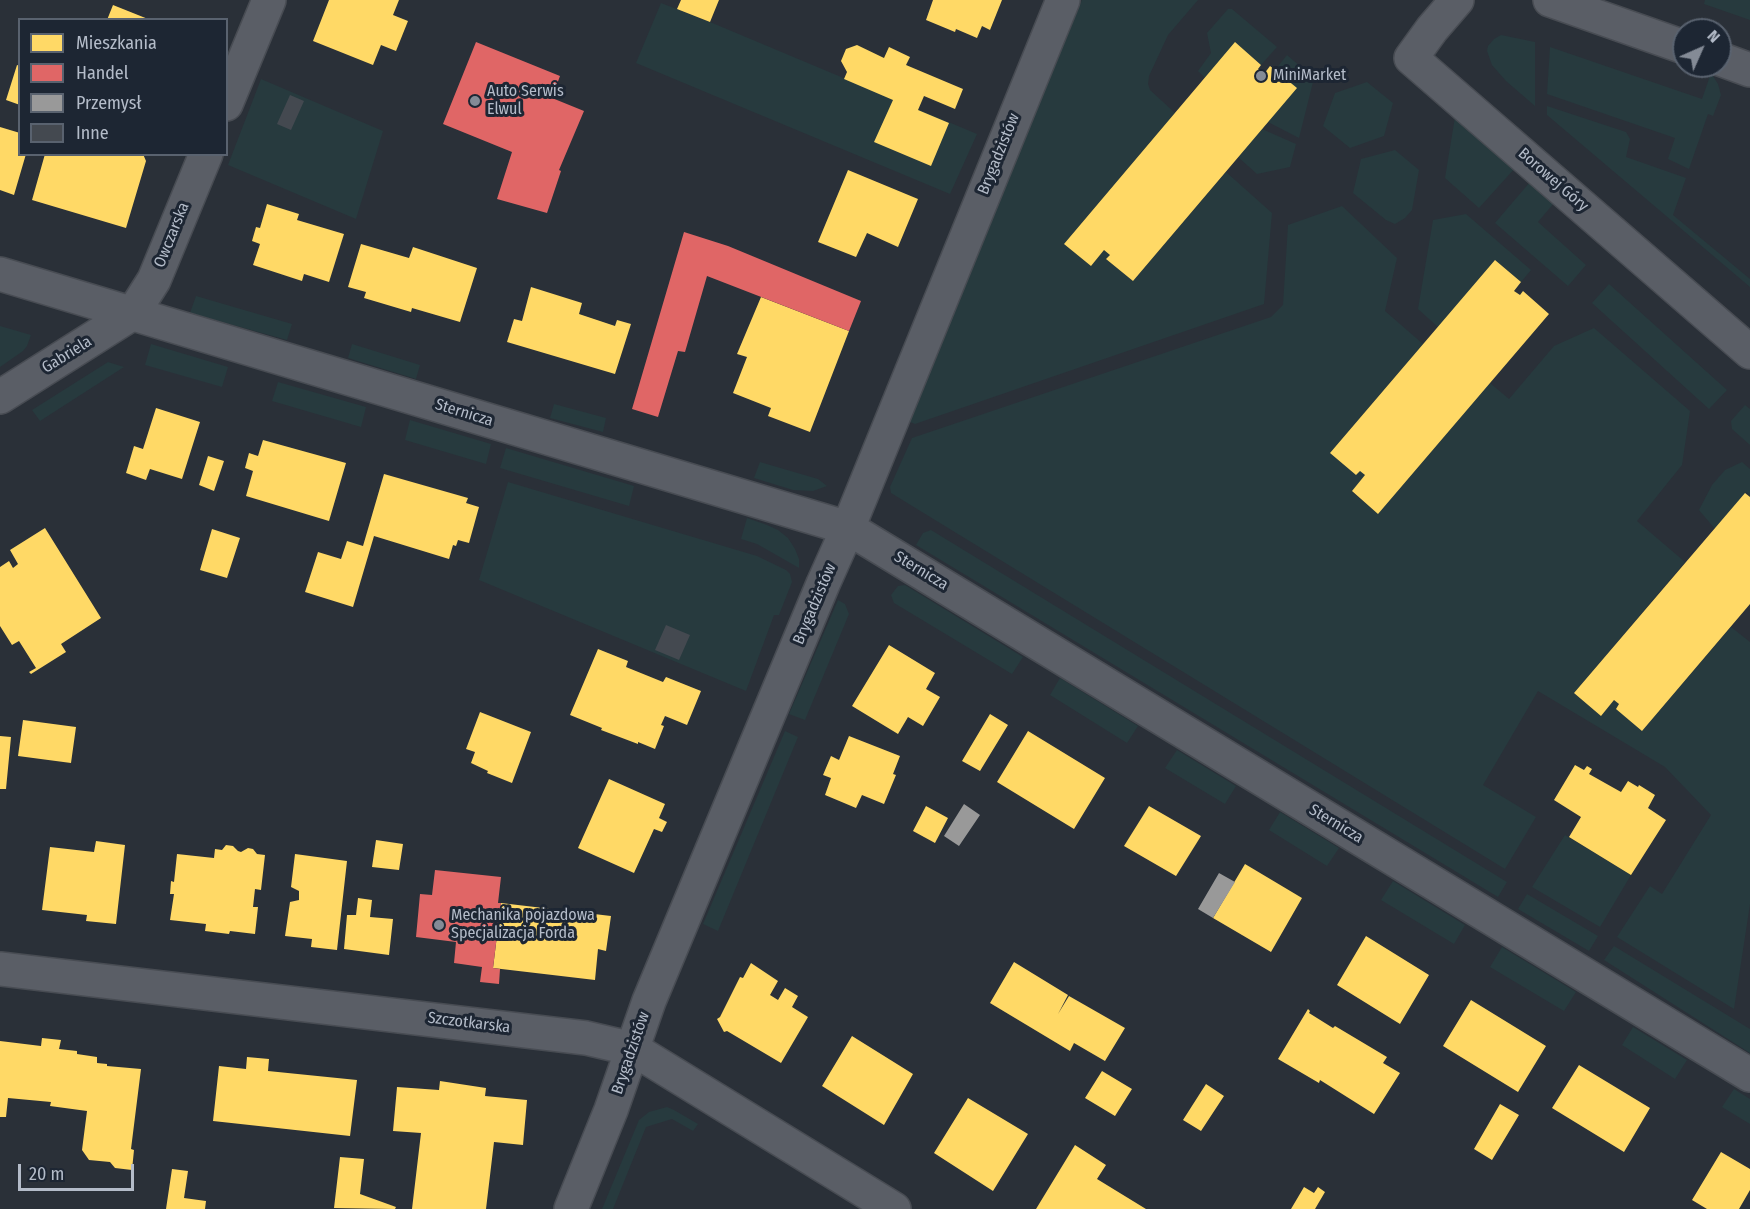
<!DOCTYPE html>
<html>
<head>
<meta charset="utf-8">
<style>
  body { margin:0 }
  #map { position:relative; width:1750px; height:1209px; overflow:hidden; background:#2a3038; font-family:"Fira Sans Condensed",sans-serif }
  canvas { display:block }
  .legend { position:absolute; left:18px; top:18px; width:210px; height:138px; box-sizing:border-box; background:#1d2633; border:2px solid #59626f; margin:0; padding:8px 10px; list-style:none; font-size:18px; color:#b4bcc9 }
  .legend li { display:flex; align-items:center; gap:12px; height:30px }
  .legend b { width:30px; border:2px solid #59626f }
  .north { position:absolute; left:1672px; top:18px; width:60px; height:60px; box-sizing:border-box; background:#1d2633; border:2px solid #59626f; border-radius:50%; rotate:45deg; font-size:16px; font-weight:700; line-height:24px; text-align:center; color:#b4bcc9 }
  .north::after { content:''; display:block; margin:auto; width:21px; height:27px; background:#848b96; clip-path:polygon(50% 0,100% 100%,50% 72%,0 100%) }
  .scale { position:absolute; left:18px; top:1164px; width:116px; height:27px; box-sizing:border-box; border:3px solid #b4bcc9; border-top:0; padding-left:8px; font-size:18px; line-height:21px; white-space:nowrap; color:#b4bcc9; -webkit-text-stroke:4px #1d2633; paint-order:stroke }
</style>
</head>
<body>
<div id="map">
<canvas width="1750" height="1209"></canvas>
<ul class="legend">
<li><b style="height:16px;background:#ffd966"></b>Mieszkania</li>
<li><b style="height:16px;background:#e06666"></b>Handel</li>
<li><b style="height:16px;background:#999"></b>Przemysł</li>
<li><b style="height:16px;background:#444950"></b>Inne</li>
</ul>
<div class="north">N</div>
<div class="scale">20 m</div>
</div>
<script>
const ctx = document.querySelector('canvas').getContext('2d');
ctx.lineJoin = 'round';
function fillPath(path, color) { ctx.fillStyle = color; ctx.fill(path, 'evenodd'); }
const poly = rows => new Path2D(rows.map(r => 'M' + r).join(''));
function trace(path, color, width, dash) { ctx.strokeStyle = color; ctx.lineWidth = width; ctx.lineCap = dash ? 'butt' : 'round'; ctx.setLineDash(dash || []); ctx.stroke(path); }
function label(font, color, halo, rows, align = 'center') {
  ctx.font = font + ' "Fira Sans Condensed",sans-serif'; ctx.lineWidth = 6; ctx.setLineDash([]); ctx.textBaseline = 'middle'; ctx.strokeStyle = halo; ctx.fillStyle = color; for (const [text, x, y, turn = 0] of rows) {
    ctx.save(); ctx.translate(x, y); ctx.rotate((+turn || 0) * Math.PI / 180); ctx.textAlign = isNaN(turn) ? turn : align; if (halo) ctx.strokeText(text, 0, 0); ctx.fillText(text, 0, 0); ctx.restore();
  }
}
const green = poly([
  [1082,0,1198,0,1168,35,1149,76,1148,84,1150,90,1175,113,1064,244,1091,266,1104,250,1110,255,1106,259,1133,281,1226,172,1272,213,1264,304,915,424,908,421],
  [1705,0,1750,0,1750,20,1704,4],
  [661,3,710,22,977,134,950,194,636,63],
  [1228,9,1232,9,1277,47,1261,65,1235,43,1205,78,1198,71,1211,53,1207,33],
  [1501,35,1535,42,1535,106,1506,81,1492,65,1487,51,1488,46,1494,39],
  [1550,47,1702,99,1711,73,1718,84,1721,95,1713,116,1708,114,1689,169,1668,159,1675,138,1547,94],
  [1287,55,1314,78,1299,138,1268,122,1275,70],
  [261,79,383,131,356,219,228,165],
  [1367,82,1393,103,1384,136,1350,148,1323,126,1335,93],
  [1547,106,1626,132,1630,139,1626,157,1686,178,1673,215,1750,279,1750,287,1547,115],
  [1455,117,1515,168,1479,208,1445,178],
  [1262,129,1296,144,1290,167,1257,174,1238,157],
  [1395,150,1419,170,1412,210,1405,218,1395,224,1386,220,1353,193,1361,159],
  [1530,182,1554,203,1538,222,1586,265,1568,286,1495,223],
  [1342,206,1397,258,1385,311,1423,344,1330,453,1356,475,1360,471,1365,475,1352,492,1378,514,1490,383,1509,399,1554,346,1594,328,1690,411,1682,465,1637,521,1685,562,1574,693,1601,716,1614,700,1619,704,1617,709,1642,731,1731,627,1750,642,1750,904,1734,1009,1617,937,1650,886,1662,894,1711,815,1665,767,1538,691,1483,785,1536,817,1505,869,891,493,890,487,912,438,1271,317,1283,305,1288,225],
  [1466,214,1531,270,1521,282,1495,260,1438,327,1418,309,1433,220],
  [1609,284,1727,390,1709,409,1592,303],
  [196,296,292,324,287,340,190,313],
  [0,326,31,335,27,346,23,351,0,367],
  [151,344,228,367,222,387,145,365],
  [352,344,420,365,416,379,348,358],
  [108,362,124,367,40,421,32,410],
  [278,382,366,407,361,427,272,401],
  [554,404,606,418,603,432,550,418],
  [1745,405,1750,409,1750,445,1732,429,1731,421],
  [410,420,491,444,486,464,405,440],
  [506,448,634,486,629,506,500,468],
  [760,462,818,479,827,486,813,491,793,490,754,478],
  [1742,462,1750,469,1750,495,1746,492,1715,529,1699,510,1712,485,1725,470],
  [508,482,757,556,786,570,790,574,792,582,779,615,774,615,746,691,479,580],
  [747,518,767,525,778,530,788,538,795,549,799,559,799,568,757,544,741,539],
  [931,530,1507,882,1498,897,916,545,923,533],
  [905,585,1023,657,1012,674,894,603,891,595,898,586],
  [838,600,845,604,849,614,805,720,789,714],
  [1060,678,1138,726,1127,743,1050,695],
  [785,731,798,737,718,931,703,924],
  [1177,750,1236,786,1225,804,1165,768],
  [1280,812,1339,848,1327,866,1269,830],
  [1565,835,1631,875,1600,927,1532,887],
  [1393,881,1465,925,1454,944,1381,900],
  [1527,894,1598,936,1589,951,1518,909],
  [1614,946,1750,1029,1750,1053,1604,960],
  [1502,947,1576,992,1564,1011,1490,967],
  [1633,1027,1687,1060,1675,1079,1622,1045],
  [1734,1089,1750,1099,1750,1124,1722,1107],
  [667,1107,674,1110,698,1124,693,1131,672,1119,646,1127,613,1209,602,1209,639,1120,649,1112]
]);
const homes = poly([
  [329,0,399,0,393,15,408,21,396,51,381,45,373,65,313,41],
  [681,0,719,0,710,22,677,9],
  [933,0,1002,0,990,30,982,26,977,38,956,29,955,32,926,20],
  [113,5,148,19,148,20,107,20],
  [1235,42,1261,65,1258,69,1264,74,1270,66,1297,88,1133,281,1106,259,1110,255,1104,250,1091,266,1064,244],
  [857,45,884,58,889,47,910,57,906,65,963,89,955,109,924,96,918,110,949,123,931,166,874,142,893,100,844,79,847,72,841,61,846,49],
  [17,65,20,66,20,105,6,100],
  [0,127,20,133,20,154,26,154,14,195,0,190],
  [45,154,143,154,146,161,126,228,32,200],
  [848,170,918,199,898,247,867,233,856,257,818,242],
  [267,204,299,214,297,220,344,234,329,282,304,274,302,281,253,265,260,244,252,241,256,227,260,228],
  [361,244,409,258,413,247,477,268,460,322,412,308,411,312,364,298,366,292,348,287],
  [1495,260,1521,282,1514,291,1520,295,1523,291,1549,314,1378,514,1352,491,1365,475,1360,471,1356,475,1330,453],
  [531,287,582,303,579,314,615,326,617,320,631,324,615,374,507,342,514,319,522,321],
  [761,297,849,331,810,432,768,416,771,408,733,393,747,357,737,354],
  [156,408,200,422,182,479,150,469,146,480,126,473,134,446,143,449],
  [263,440,346,463,329,521,246,496,253,471,245,468,249,453,258,456],
  [208,456,224,461,214,491,199,485],
  [384,474,468,498,466,503,479,507,469,543,458,540,456,546,453,545,449,559,374,536,353,607,305,592,318,552,341,559,347,541,363,546],
  [1745,493,1750,497,1750,604,1642,731,1616,709,1619,704,1614,700,1601,716,1574,693],
  [45,528,101,618,61,644,66,652,31,674,29,672,36,668,19,641,12,645,0,626,0,567,9,561,13,568,18,564,10,550],
  [212,529,240,538,227,578,200,570],
  [889,645,935,673,926,689,940,697,923,726,908,717,898,734,852,706],
  [598,649,628,661,626,667,663,682,666,677,701,691,687,725,665,716,661,725,664,726,655,749,638,742,638,744,601,730,602,728,570,715],
  [480,712,531,732,512,783,487,773,488,771,471,763,475,752,466,749],
  [990,714,1008,725,980,771,962,761],
  [23,720,76,727,71,763,18,756],
  [1028,731,1105,778,1074,829,997,782],
  [0,736,11,737,6,789,0,789],
  [849,736,900,756,893,774,896,775,884,804,862,795,856,808,825,795,831,778,823,775,831,756,839,760],
  [1575,765,1584,770,1587,766,1592,769,1589,774,1621,792,1628,781,1638,787,1639,785,1655,795,1648,808,1666,820,1631,875,1569,837,1581,817,1554,800],
  [609,779,665,804,659,818,667,822,662,832,654,829,634,873,578,848],
  [926,806,948,818,935,843,913,831],
  [1149,806,1201,836,1176,876,1124,846],
  [376,840,403,844,399,870,372,867],
  [96,841,125,845,116,924,86,921,87,915,42,910,50,847,94,852],
  [226,845,233,846,238,851,241,852,248,848,253,849,257,854,265,855,261,890,255,889,253,907,258,907,255,934,230,931,229,934,205,931,206,924,170,920,174,894,170,894,171,881,174,882,177,854,214,858,215,849,222,850],
  [295,854,347,861,337,950,311,947,312,939,285,936,290,902,299,900,299,891,291,887],
  [1245,864,1302,898,1271,952,1213,918],
  [358,898,372,900,370,917,393,919,389,955,344,949,347,915,356,915],
  [501,903,611,916,606,951,598,949,595,980,493,968],
  [1366,936,1429,975,1400,1024,1337,985],
  [1014,962,1068,995,1058,1014,1069,996,1125,1028,1105,1061,1074,1043,1070,1051,990,1003],
  [751,963,778,981,770,995,778,1000,785,988,798,996,792,1007,808,1017,781,1063,727,1031,724,1032,717,1019,720,1017,740,977,743,978],
  [1471,1000,1546,1046,1518,1092,1443,1046],
  [1308,1009,1310,1011,1309,1013,1333,1028,1335,1026,1387,1057,1383,1063,1400,1073,1374,1114,1320,1080,1319,1083,1278,1059],
  [852,1036,913,1074,884,1125,822,1086],
  [42,1038,61,1040,59,1049,77,1051,77,1054,97,1057,97,1063,107,1064,107,1066,141,1069,131,1149,134,1150,132,1170,115,1168,110,1162,89,1160,82,1150,87,1111,50,1106,51,1102,8,1098,6,1117,0,1117,0,1041,41,1046],
  [247,1057,269,1059,268,1071,357,1080,350,1136,213,1121,219,1066,246,1069],
  [1579,1065,1650,1108,1624,1152,1552,1108],
  [1102,1071,1132,1089,1115,1116,1085,1098],
  [440,1081,486,1088,485,1096,527,1100,523,1145,494,1142,486,1209,412,1209,421,1133,393,1131,397,1087,439,1090],
  [1206,1084,1224,1096,1201,1131,1183,1120],
  [968,1098,1028,1134,993,1191,934,1153],
  [1500,1104,1519,1115,1492,1160,1474,1149],
  [1075,1145,1106,1165,1097,1179,1146,1209,1036,1209],
  [1721,1152,1750,1169,1750,1190,1739,1209,1707,1209,1692,1200],
  [340,1157,364,1159,360,1194,396,1207,395,1209,334,1208],
  [172,1169,188,1171,184,1198,206,1201,205,1209,166,1209],
  [1304,1187,1314,1193,1318,1187,1325,1192,1315,1209,1291,1209]
]);
const shops = poly([
  [476,42,560,76,552,98,584,111,559,170,561,171,547,213,497,199,512,152,443,124],
  [684,232,728,246,861,301,849,331,707,276,685,352,678,351,658,417,632,409],
  [435,870,501,877,498,903,501,903,493,968,500,969,499,984,480,982,482,967,454,963,456,942,416,937,420,894,432,895]
]);
const industry = poly([
  [964,804,980,815,959,846,944,836],
  [1219,873,1235,882,1213,918,1198,909]
]);
const building = poly([
  [290,95,304,101,291,130,277,124],
  [666,625,690,635,679,660,655,650]
]);
const street = poly([
  [1457,0,1432,29,1411,58,1750,352],
  [1550,0,1684,47],
  [1720,59,1750,70],
  [226,104,269,0],
  [0,274,848,528,1750,1075],
  [0,397,133,313,154,280,206,154],
  [0,969,586,1038,633,1049,894,1209],
  [571,1209,611,1110,649,1001,823,584,848,528,1063,0]
]);
const markers = [
  [1261,76,6,"#848b96"],
  [475,101,6,"#848b96"],
  [439,925,6,"#848b96"]
];
const poiNames = [
  ["MiniMarket",1273,76],
  ["Auto Serwis",487,92],
  ["Elwul",487,110],
  ["Mechanika pojazdowa",451,916],
  ["Specjalizacja Forda",451,934]
];
const streetNames = [
  ["Brygadzistów",999,154,-68],
  ["Borowej Góry",1553,180,41],
  ["Owczarska",172,235,-68],
  ["Gabriela",67,355,-32],
  ["Sternicza",464,413,17],
  ["Sternicza",921,571,31],
  ["Brygadzistów",815,604,-67],
  ["Sternicza",1336,824,31],
  ["Szczotkarska",469,1023,7],
  ["Brygadzistów",631,1053,-71]
];
fillPath(green, '#273a3e');
fillPath(homes, '#ffd966');
fillPath(shops, '#e06666');
fillPath(industry, '#999');
fillPath(building, '#444950');
trace(street, '#484c53', 36);
trace(street, '#5a5e66', 33);
for (const [x, y, r, color] of markers) { const dot = new Path2D(); dot.arc(x, y, r, 0, 2 * Math.PI); ctx.fillStyle = color; ctx.fill(dot); trace(dot, '#1d2633', 2); }
label('16px', '#b4bcc9', '#1d2633', poiNames, 'left');
label('16px', '#b4bcc9', '#1d2633', streetNames);
</script>
</body>
</html>
